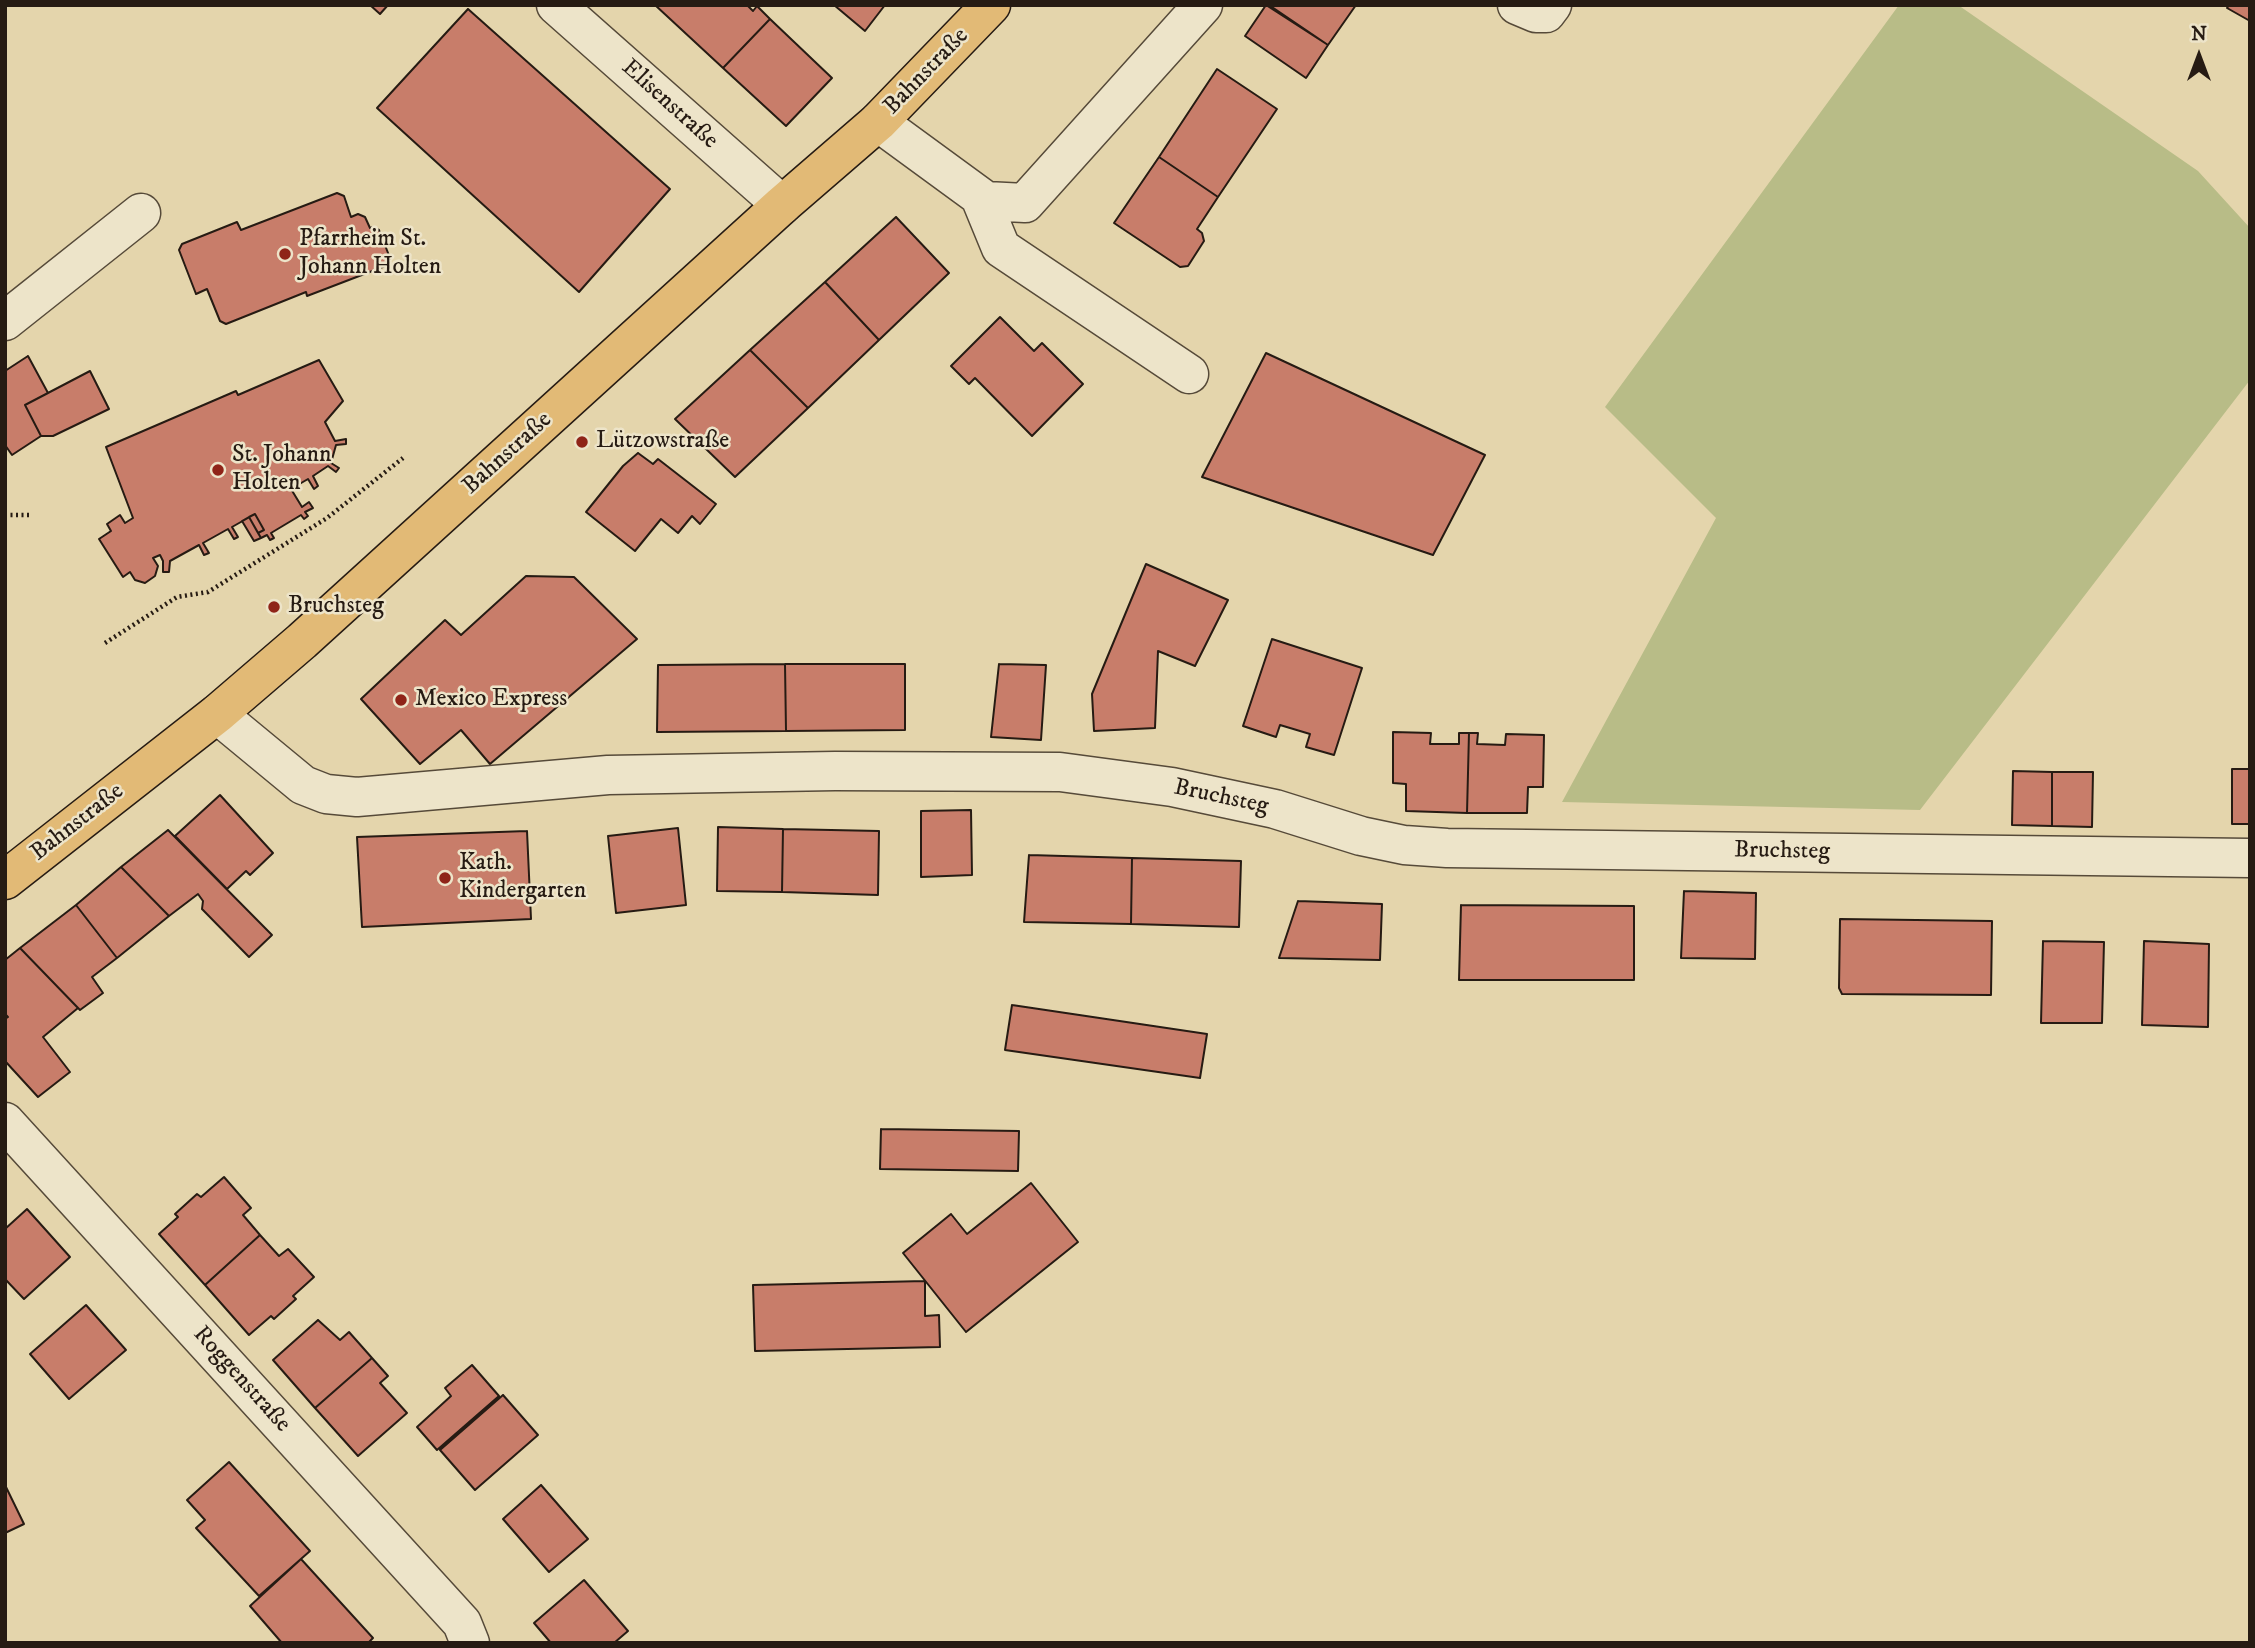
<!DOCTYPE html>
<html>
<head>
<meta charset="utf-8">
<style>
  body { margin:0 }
  #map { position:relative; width:2255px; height:1648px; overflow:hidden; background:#e4d5ac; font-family:"IM FELL DW Pica",serif }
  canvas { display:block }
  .frame { position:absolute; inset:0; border:7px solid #261b13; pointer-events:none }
  .north { position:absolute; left:2164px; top:21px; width:70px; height:70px; -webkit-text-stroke:5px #ede4c9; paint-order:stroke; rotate:0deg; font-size:19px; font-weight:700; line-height:28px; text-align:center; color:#261b13 }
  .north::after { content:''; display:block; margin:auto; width:24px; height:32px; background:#261b13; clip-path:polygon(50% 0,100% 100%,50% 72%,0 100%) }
</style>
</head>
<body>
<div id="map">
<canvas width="2255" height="1648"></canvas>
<div class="frame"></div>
<div class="north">N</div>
</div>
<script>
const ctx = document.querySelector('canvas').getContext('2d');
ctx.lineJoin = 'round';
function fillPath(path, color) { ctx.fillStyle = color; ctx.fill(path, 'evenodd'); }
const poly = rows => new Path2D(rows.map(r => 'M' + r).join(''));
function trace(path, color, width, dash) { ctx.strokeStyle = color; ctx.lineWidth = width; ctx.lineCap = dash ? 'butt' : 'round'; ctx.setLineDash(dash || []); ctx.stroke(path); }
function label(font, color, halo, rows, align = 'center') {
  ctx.font = font + ' "IM FELL DW Pica",serif'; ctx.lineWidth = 5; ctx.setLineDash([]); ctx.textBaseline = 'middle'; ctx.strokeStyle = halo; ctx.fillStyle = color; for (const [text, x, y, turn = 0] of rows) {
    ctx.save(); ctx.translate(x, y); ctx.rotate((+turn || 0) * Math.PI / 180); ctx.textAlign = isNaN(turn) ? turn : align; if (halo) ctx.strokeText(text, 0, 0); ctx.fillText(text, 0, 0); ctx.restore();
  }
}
const green = poly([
  [1899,5,1958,5,2198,171,2250,228,2250,380,1920,810,1562,802,1716,518,1605,407]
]);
const building = poly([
  [370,5,388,5,380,14,370,5],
  [655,5,747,5,753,11,757,6,770,19,723,68,655,5],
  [834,5,885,5,865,31,834,5],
  [1266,5,1328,45,1306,78,1245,36,1266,5],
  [1269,5,1356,5,1328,45,1269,5],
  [2229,5,2250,5,2250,21,2227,8,2229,5],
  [468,9,670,189,579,292,377,108,468,9],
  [770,19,832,78,786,126,723,68,770,19],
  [1217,69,1277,109,1218,197,1159,157,1217,69],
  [1159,157,1218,197,1197,229,1202,233,1204,241,1188,266,1180,267,1114,223,1159,157],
  [337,193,344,196,351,217,358,214,365,217,370,228,373,227,379,230,390,258,388,265,307,296,306,292,226,324,220,321,207,289,196,294,179,250,182,244,237,222,241,230,337,193],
  [896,217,949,273,879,340,825,282,896,217],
  [825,282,879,340,808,408,750,350,825,282],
  [1000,317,1034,351,1042,343,1083,384,1032,436,975,378,969,384,951,366,1000,317],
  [750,350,808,408,735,477,675,419,750,350],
  [1266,353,1485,455,1433,555,1202,477,1266,353],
  [28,356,48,393,25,405,41,436,12,455,5,445,5,371,28,356],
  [319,360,343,401,325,422,335,441,346,439,346,444,336,445,331,463,339,468,336,472,328,466,313,476,318,486,314,489,308,479,291,489,302,507,309,502,313,508,305,512,308,516,304,519,301,515,271,533,274,538,270,540,267,535,261,538,258,533,264,530,255,514,232,527,238,537,234,539,228,529,203,543,209,553,204,555,199,545,170,561,169,572,163,572,163,561,160,555,153,558,158,566,155,576,145,583,135,580,130,572,123,577,99,539,111,531,107,524,120,515,125,523,133,518,106,447,236,391,238,395,319,360],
  [90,371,109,409,53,436,41,436,25,405,90,371],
  [638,453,653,464,658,459,716,504,700,524,692,516,678,533,661,519,635,551,586,512,623,466,638,453],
  [255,514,264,530,258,533,249,517,255,514],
  [249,517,261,538,254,541,242,521,249,517],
  [1146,564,1228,600,1195,666,1158,651,1155,728,1094,731,1092,694,1146,564],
  [526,576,574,577,637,639,490,764,461,730,420,764,361,699,445,620,461,635,526,576],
  [1272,639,1362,668,1334,755,1306,747,1310,734,1280,725,1276,737,1243,726,1272,639],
  [785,664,905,664,905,730,786,731,785,664],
  [785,664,786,731,657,732,658,665,785,664],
  [999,664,1046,665,1041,740,991,737,999,664],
  [1393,732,1431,733,1430,744,1459,744,1459,733,1469,733,1467,813,1406,811,1406,784,1393,783,1393,732],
  [1469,733,1478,733,1477,744,1505,745,1506,734,1544,735,1543,787,1528,787,1527,813,1467,813,1469,733],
  [2232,769,2250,769,2250,824,2232,824,2232,769],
  [2013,771,2052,772,2052,826,2012,825,2013,771],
  [2052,772,2093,772,2092,827,2052,826,2052,772],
  [220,795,273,853,250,875,246,871,227,889,175,836,220,795],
  [971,810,972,875,921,877,921,811,971,810],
  [718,827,783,829,782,892,717,891,718,827],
  [678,828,686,905,616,913,608,836,678,828],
  [783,829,879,831,878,895,782,892,783,829],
  [168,830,272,935,249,957,202,909,203,901,198,894,169,916,121,867,168,830],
  [527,831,531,919,362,927,357,837,527,831],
  [1029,855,1132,858,1131,924,1024,922,1029,855],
  [1132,858,1241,861,1239,927,1131,924,1132,858],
  [121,867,169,916,117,958,76,905,121,867],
  [1684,891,1756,893,1755,959,1681,958,1684,891],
  [1298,901,1382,904,1380,960,1279,958,1298,901],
  [76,905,117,958,92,977,103,993,80,1010,20,948,76,905],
  [1461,905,1634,906,1634,980,1459,980,1461,905],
  [1840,919,1992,921,1991,995,1842,994,1839,988,1840,919],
  [2043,941,2104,942,2102,1023,2041,1023,2043,941],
  [2144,941,2209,944,2208,1027,2142,1025,2144,941],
  [20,948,78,1008,43,1037,70,1072,38,1097,5,1061,5,1019,8,1017,5,1014,5,960,20,948],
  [1012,1005,1207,1034,1200,1078,1005,1050,1012,1005],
  [881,1129,1019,1131,1018,1171,880,1169,881,1129],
  [224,1177,251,1208,243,1215,260,1235,205,1285,159,1234,178,1217,175,1214,197,1194,201,1197,224,1177],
  [1031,1183,1078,1242,966,1332,903,1253,951,1214,967,1234,1031,1183],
  [27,1209,70,1257,24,1299,5,1279,5,1229,27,1209],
  [260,1235,279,1256,288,1249,314,1277,293,1296,296,1299,274,1319,271,1316,249,1335,205,1285,260,1235],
  [925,1281,925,1316,939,1315,940,1347,755,1351,753,1285,925,1281],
  [86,1305,126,1350,69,1399,30,1354,86,1305],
  [318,1320,340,1340,349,1332,372,1358,315,1408,273,1360,318,1320],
  [372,1358,388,1376,380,1383,407,1413,358,1456,315,1408,372,1358],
  [472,1365,499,1396,437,1450,417,1427,451,1396,445,1388,472,1365],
  [503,1395,538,1435,475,1490,440,1450,503,1395],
  [229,1462,310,1551,259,1596,196,1528,205,1520,187,1500,229,1462],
  [5,1485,24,1524,5,1533,5,1485],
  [541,1485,588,1539,549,1572,503,1519,541,1485],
  [301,1559,373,1638,368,1643,282,1643,250,1606,301,1559],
  [584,1580,628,1631,614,1643,551,1643,534,1623,584,1580]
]);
const path = poly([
  [5,515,30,515],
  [105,643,177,597,208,592,327,518,403,458]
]);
const minor = poly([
  [556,5,782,205],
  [1517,5,1536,13,1546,13,1552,5],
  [878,122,986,201,1025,203,1203,5],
  [980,197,1001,248,1189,374],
  [5,321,141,213],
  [217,714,303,785,326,794,357,797,608,775,835,771,1060,772,1172,787,1275,809,1361,836,1404,845,1447,848,2250,858],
  [5,1122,462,1623,470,1643]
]);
const major = poly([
  [5,880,217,714,302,641,782,205,878,122,991,5]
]);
const markers = [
  [285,254,7,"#8f2418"],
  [582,442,7,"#8f2418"],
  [218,470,7,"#8f2418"],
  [274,607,7,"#8f2418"],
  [401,700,7,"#8f2418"],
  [445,878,7,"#8f2418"]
];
const streetNames = [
  ["Bahnstraße",927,72,-46],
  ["Elisenstraße",669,105,42],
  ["Bahnstraße",508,454,-42],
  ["Bruchsteg",1221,798,12],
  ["Bahnstraße",78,823,-38],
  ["Bruchsteg",1782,852,1],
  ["Roggenstraße",241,1380,48]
];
const poiNames = [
  ["Pfarrheim St.",299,240],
  ["Johann Holten",299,268],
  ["Lützowstraße",596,442],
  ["St. Johann",232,456],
  ["Holten",232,484],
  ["Bruchsteg",288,607],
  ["Mexico Express",415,700],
  ["Kath.",459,864],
  ["Kindergarten",459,892]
];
fillPath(green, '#b8bc87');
fillPath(building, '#c87d6a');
trace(building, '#261b13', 2);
trace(minor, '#564a39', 41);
trace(major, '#261b13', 41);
trace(path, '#261b13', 4.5, [2, 3.5]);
trace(minor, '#ede4c9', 38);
trace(major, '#e2ba76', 38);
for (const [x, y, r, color] of markers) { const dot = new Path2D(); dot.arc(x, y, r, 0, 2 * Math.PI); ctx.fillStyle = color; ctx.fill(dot); trace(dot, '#ede4c9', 2.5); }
label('24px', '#261b13', '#ede4c9', streetNames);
label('24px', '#261b13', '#ede4c9', poiNames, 'left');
</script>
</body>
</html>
